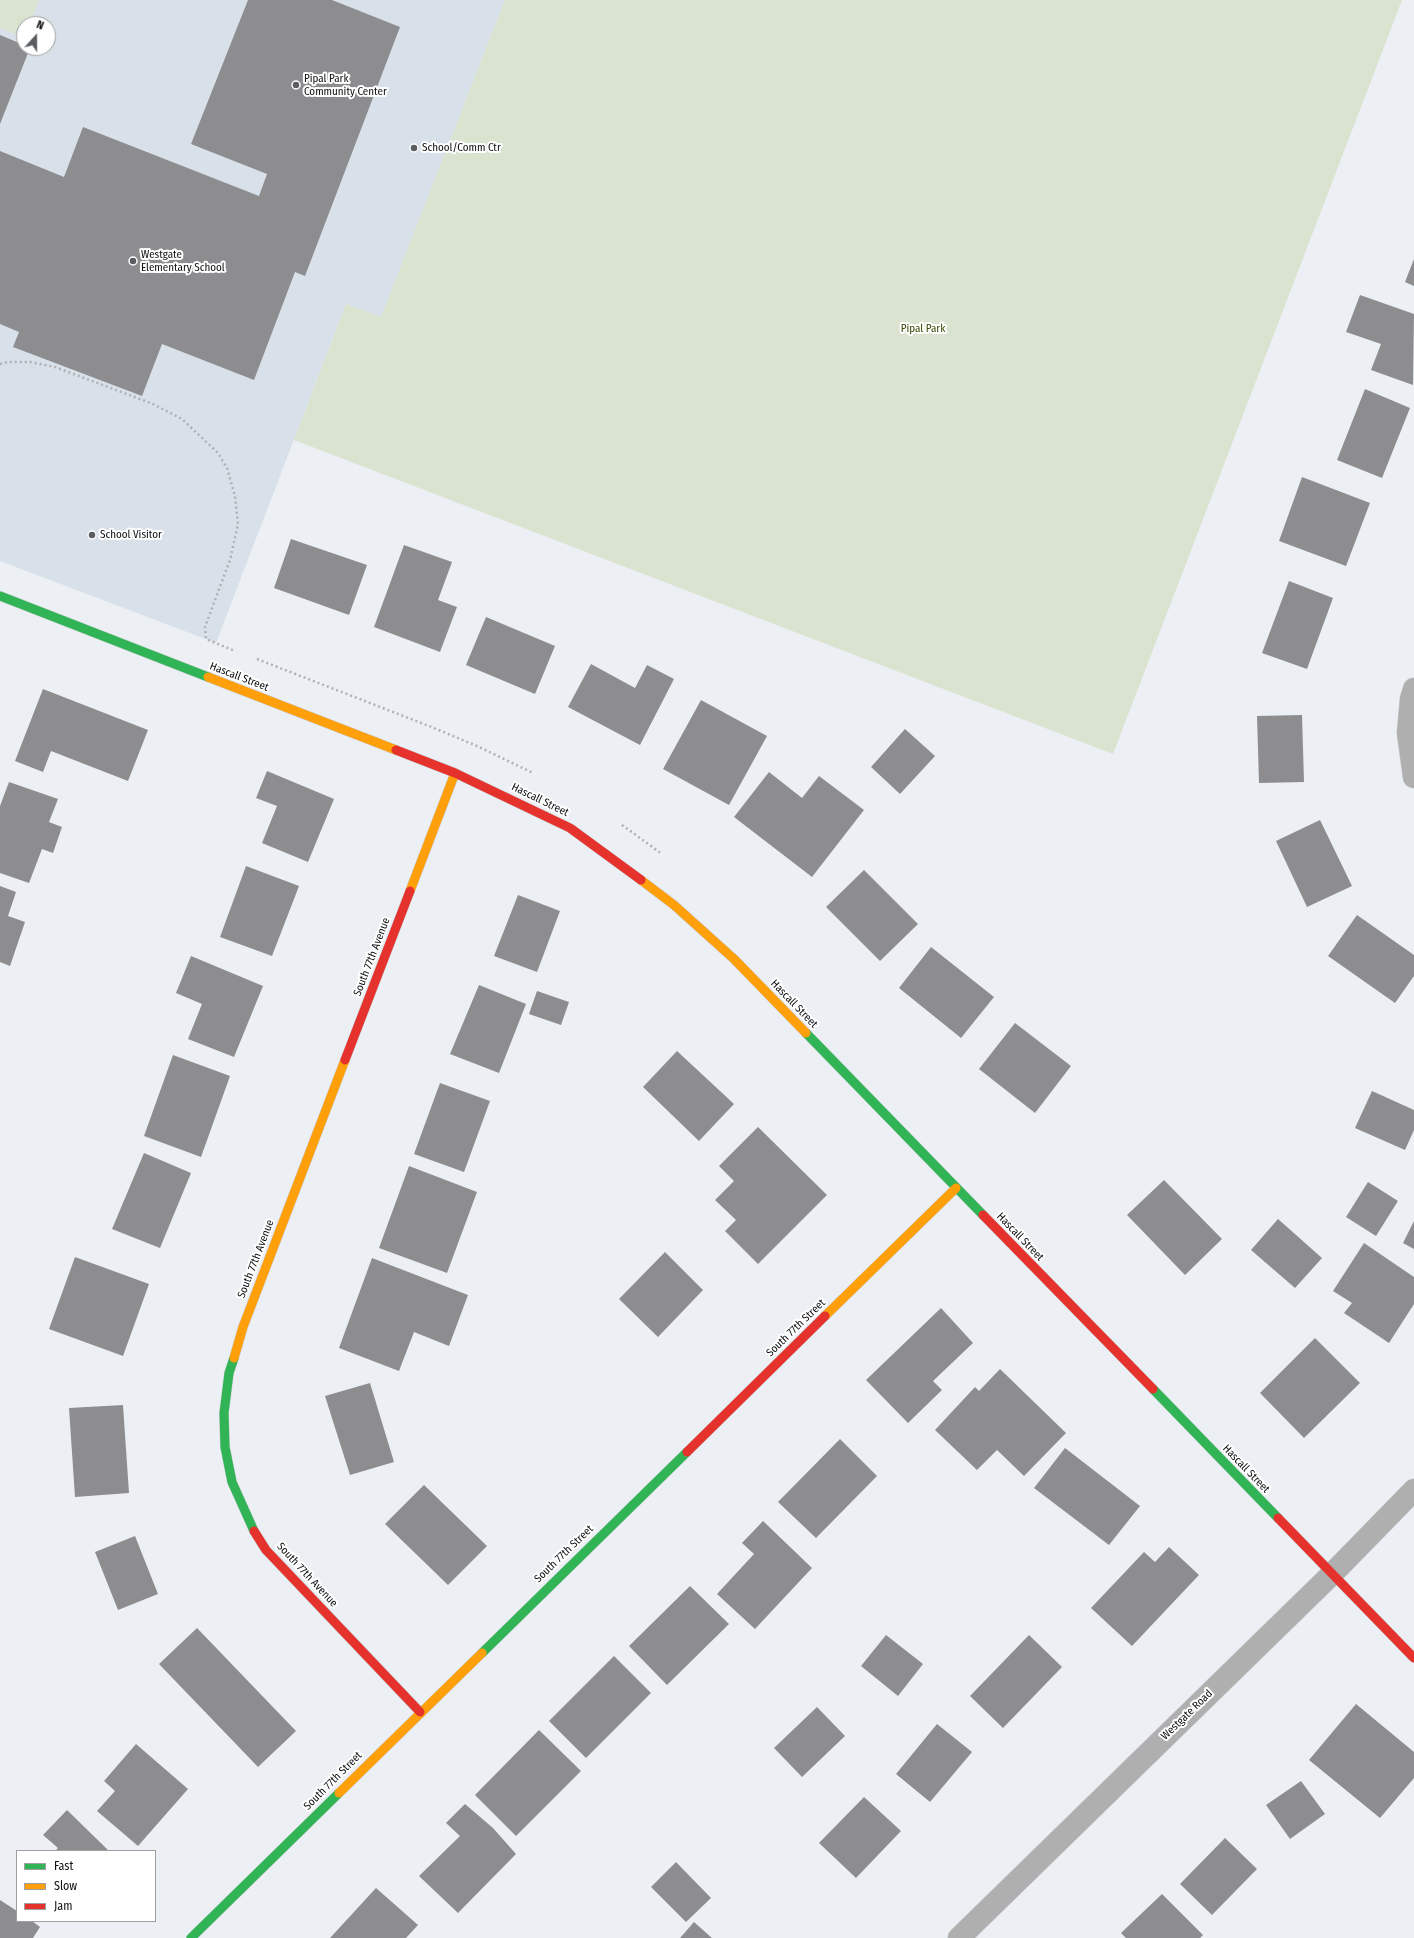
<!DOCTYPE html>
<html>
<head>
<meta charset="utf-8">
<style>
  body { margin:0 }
  #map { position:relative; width:1414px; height:1938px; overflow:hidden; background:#ecf0f4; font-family:"Fira Sans Condensed",sans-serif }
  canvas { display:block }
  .legend { position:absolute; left:16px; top:1850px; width:140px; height:72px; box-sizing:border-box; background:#fff; border:1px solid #9e9fa0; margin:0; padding:5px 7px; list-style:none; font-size:12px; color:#0d1012 }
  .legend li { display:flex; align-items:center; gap:8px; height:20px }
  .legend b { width:20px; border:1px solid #9e9fa0 }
  .north { position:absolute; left:16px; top:16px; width:40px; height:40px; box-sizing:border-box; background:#fff; border:1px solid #9e9fa0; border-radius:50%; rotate:21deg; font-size:11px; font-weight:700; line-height:16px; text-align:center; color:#0d1012 }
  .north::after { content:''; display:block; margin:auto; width:14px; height:18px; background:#5b5e61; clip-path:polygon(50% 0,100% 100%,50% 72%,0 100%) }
</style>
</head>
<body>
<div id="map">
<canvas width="1414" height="1938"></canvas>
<ul class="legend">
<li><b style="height:5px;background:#30b455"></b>Fast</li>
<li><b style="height:5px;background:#ff9f0a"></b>Slow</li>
<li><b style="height:5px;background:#e5322d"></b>Jam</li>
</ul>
<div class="north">N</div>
</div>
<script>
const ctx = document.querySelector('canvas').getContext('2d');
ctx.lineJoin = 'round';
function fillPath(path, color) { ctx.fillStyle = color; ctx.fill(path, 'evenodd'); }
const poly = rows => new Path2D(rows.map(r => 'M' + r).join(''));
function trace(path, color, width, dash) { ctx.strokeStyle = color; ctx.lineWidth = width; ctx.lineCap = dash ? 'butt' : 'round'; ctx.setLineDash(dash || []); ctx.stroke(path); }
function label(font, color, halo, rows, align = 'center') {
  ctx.font = font + ' "Fira Sans Condensed",sans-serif'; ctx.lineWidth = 4; ctx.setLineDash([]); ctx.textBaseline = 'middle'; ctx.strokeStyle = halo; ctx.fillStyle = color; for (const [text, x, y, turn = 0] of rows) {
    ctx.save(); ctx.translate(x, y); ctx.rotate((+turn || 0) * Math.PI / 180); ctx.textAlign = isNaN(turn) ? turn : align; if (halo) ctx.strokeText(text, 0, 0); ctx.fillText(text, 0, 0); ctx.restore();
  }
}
const built = poly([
  [0,0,505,0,381,318,346,304,216,643,0,561],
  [24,24,48,24,48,48,24,48]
]);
const green = poly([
  [0,0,39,0,30,24,24,24,24,37,0,28],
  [505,0,1402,0,1113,754,294,440,346,304,381,317]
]);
const building = poly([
  [248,0,332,0,400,27,305,276,295,272,254,380,162,344,142,396,13,347,19,332,0,324,0,151,64,177,83,127,259,196,267,174,191,144],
  [0,35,24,45,24,48,30,48,0,124],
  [1414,259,1414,286,1405,282],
  [1360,295,1414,314,1413,385,1371,370,1381,344,1346,332],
  [1365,389,1410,408,1382,478,1337,460],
  [1302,477,1370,503,1346,566,1279,541],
  [291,539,367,565,349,615,274,588],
  [404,545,452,562,438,600,457,607,440,652,374,627],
  [1289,581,1333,598,1307,669,1262,653],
  [486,617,555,646,535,694,466,665],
  [591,664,635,688,647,665,674,679,640,745,568,707],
  [43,689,148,730,128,781,51,751,43,772,15,761],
  [701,700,767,736,729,805,663,769],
  [1302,715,1304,782,1259,783,1257,716],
  [905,729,935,756,900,794,871,767],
  [267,771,334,799,308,862,262,843,277,806,256,798],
  [769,772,802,798,819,776,864,810,812,877,734,817],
  [9,782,58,799,49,822,62,827,53,853,42,849,29,883,0,873,0,806],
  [1320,820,1352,886,1307,907,1276,841],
  [246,866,299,886,272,956,220,937],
  [864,870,918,924,880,961,826,907],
  [0,886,16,892,8,916,25,922,10,966,0,962],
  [518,895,560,911,537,972,494,956],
  [1357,915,1414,955,1414,976,1395,1003,1328,956],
  [931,947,994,997,961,1038,899,988],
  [191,956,263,986,234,1057,188,1039,202,1004,176,993],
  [479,985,526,1004,499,1073,450,1054],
  [537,991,569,1002,561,1025,529,1014],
  [1015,1023,1071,1066,1035,1113,979,1069],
  [677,1051,734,1104,699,1141,643,1087],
  [173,1055,230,1076,201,1157,144,1136],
  [440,1083,490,1101,464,1172,414,1154],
  [1372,1091,1414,1110,1414,1130,1405,1150,1355,1128],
  [758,1127,827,1195,758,1264,725,1231,736,1220,715,1200,734,1181,719,1166],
  [144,1153,191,1173,160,1248,112,1229],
  [409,1166,477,1192,447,1273,379,1248],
  [1164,1180,1222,1239,1185,1275,1127,1215],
  [1368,1182,1398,1201,1376,1236,1346,1217],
  [1278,1219,1322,1258,1295,1288,1251,1250],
  [1414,1221,1414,1249,1403,1243],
  [1364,1243,1414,1277,1414,1304,1389,1343,1344,1313,1352,1303,1333,1291],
  [665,1252,703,1290,658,1337,619,1299],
  [75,1257,149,1284,123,1356,49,1329],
  [372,1258,468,1295,449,1346,414,1332,399,1371,339,1348],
  [941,1308,973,1343,933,1381,942,1390,908,1423,866,1380],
  [1315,1338,1360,1383,1304,1438,1260,1393],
  [1000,1369,1066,1433,1024,1476,997,1450,977,1470,935,1430,975,1387,979,1391],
  [370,1383,394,1462,350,1475,325,1396],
  [123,1405,129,1493,75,1497,69,1408],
  [840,1439,877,1476,816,1538,778,1502],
  [1065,1448,1140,1506,1109,1545,1034,1488],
  [424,1485,487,1546,448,1585,385,1524],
  [763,1521,812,1568,755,1629,717,1594,754,1554,742,1543],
  [135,1536,158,1594,118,1610,95,1552],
  [1169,1547,1199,1575,1132,1646,1091,1608,1144,1552,1155,1562],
  [690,1586,729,1624,667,1685,629,1646],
  [197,1628,296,1731,258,1767,159,1664],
  [886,1635,923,1664,898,1696,861,1666],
  [1029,1635,1062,1667,1003,1728,970,1696],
  [614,1656,651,1693,586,1758,549,1721],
  [1356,1704,1414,1752,1414,1778,1380,1818,1309,1760],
  [817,1707,845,1736,802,1777,774,1748],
  [937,1724,972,1752,930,1802,896,1774],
  [539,1730,581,1771,516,1836,475,1795],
  [136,1744,188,1789,138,1846,97,1811,115,1791,104,1781],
  [1301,1781,1325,1814,1290,1839,1266,1805],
  [864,1797,901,1831,856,1878,819,1843],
  [465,1804,493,1828,516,1854,458,1913,419,1876,460,1836,446,1823],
  [67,1810,109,1851,55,1851,58,1848,43,1835],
  [1225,1838,1257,1869,1212,1915,1180,1884],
  [676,1862,711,1898,686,1922,651,1887],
  [376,1888,418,1925,406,1938,330,1938],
  [1162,1894,1203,1935,1200,1938,1126,1938,1121,1933],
  [0,1900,17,1911,17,1921,32,1921,40,1927,33,1938,0,1938],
  [694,1922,712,1938,680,1938]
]);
const path = poly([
  [0,364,8,362,30,362,55,367,153,404,182,419,218,453,227,468,235,496,238,524,230,560,205,627,206,639,235,651],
  [257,659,429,726,477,746,533,773],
  [622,825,662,854]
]);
const street = poly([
  [1414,689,1411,699,1408,733,1414,777],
  [959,1938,1332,1574,1414,1490]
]);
const fast = poly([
  [0,596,208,677],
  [806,1033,983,1215],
  [234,1358,229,1373,224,1413,225,1447,232,1482,254,1531],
  [1153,1389,1278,1518],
  [482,1653,687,1452],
  [191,1938,339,1793]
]);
const slow = poly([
  [208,677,396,750],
  [641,880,674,905,734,959,806,1033],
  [410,891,455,773],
  [825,1316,956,1188],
  [234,1358,243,1327,345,1060],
  [339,1793,482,1653]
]);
const jam = poly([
  [396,750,455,773,570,828,641,880],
  [345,1060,410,891],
  [983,1215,1153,1389],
  [687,1452,825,1316],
  [1278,1518,1414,1658],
  [254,1531,266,1550,420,1712]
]);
const markers = [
  [296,85,4,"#5b5e61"],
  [414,148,4,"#5b5e61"],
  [133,261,4,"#5b5e61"],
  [92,535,4,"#5b5e61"]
];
const poiNames = [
  ["Pipal Park",304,79],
  ["Community Center",304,92],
  ["School/Comm Ctr",422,148],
  ["Westgate",141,255],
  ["Elementary School",141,268],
  ["School Visitor",100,535]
];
const parkNames = [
  ["Pipal Park",923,329]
];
const streetNames = [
  ["Hascall Street",239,677,21],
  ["Hascall Street",540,800,26],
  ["South 77th Avenue",372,957,-69],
  ["Hascall Street",794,1004,46],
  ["Hascall Street",1020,1237,46],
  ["South 77th Avenue",256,1259,-69],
  ["South 77th Street",796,1328,-44],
  ["Hascall Street",1246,1469,46],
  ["South 77th Street",564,1554,-44],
  ["South 77th Avenue",307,1575,47],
  ["Westgate Road",1187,1715,-44],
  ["South 77th Street",333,1781,-45]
];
fillPath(built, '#d8e1e9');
fillPath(green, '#dae2d0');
fillPath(building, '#8d8d90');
trace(street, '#c9cccf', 23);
trace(fast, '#c9cccf', 10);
trace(slow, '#c9cccf', 10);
trace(jam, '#c9cccf', 10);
trace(path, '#b0b0b3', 2.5, [2, 3]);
trace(street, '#b0afb0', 22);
trace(fast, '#30b455', 9);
trace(slow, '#ff9f0a', 9);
trace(jam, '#e5322d', 9);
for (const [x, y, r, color] of markers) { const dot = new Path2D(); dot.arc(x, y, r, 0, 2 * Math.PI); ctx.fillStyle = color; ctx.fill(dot); trace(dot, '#fff', 1.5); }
label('11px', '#0d1012', '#fff', poiNames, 'left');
label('11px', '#384702', '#fff', parkNames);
label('11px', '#0d1012', '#fff', streetNames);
</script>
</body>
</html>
